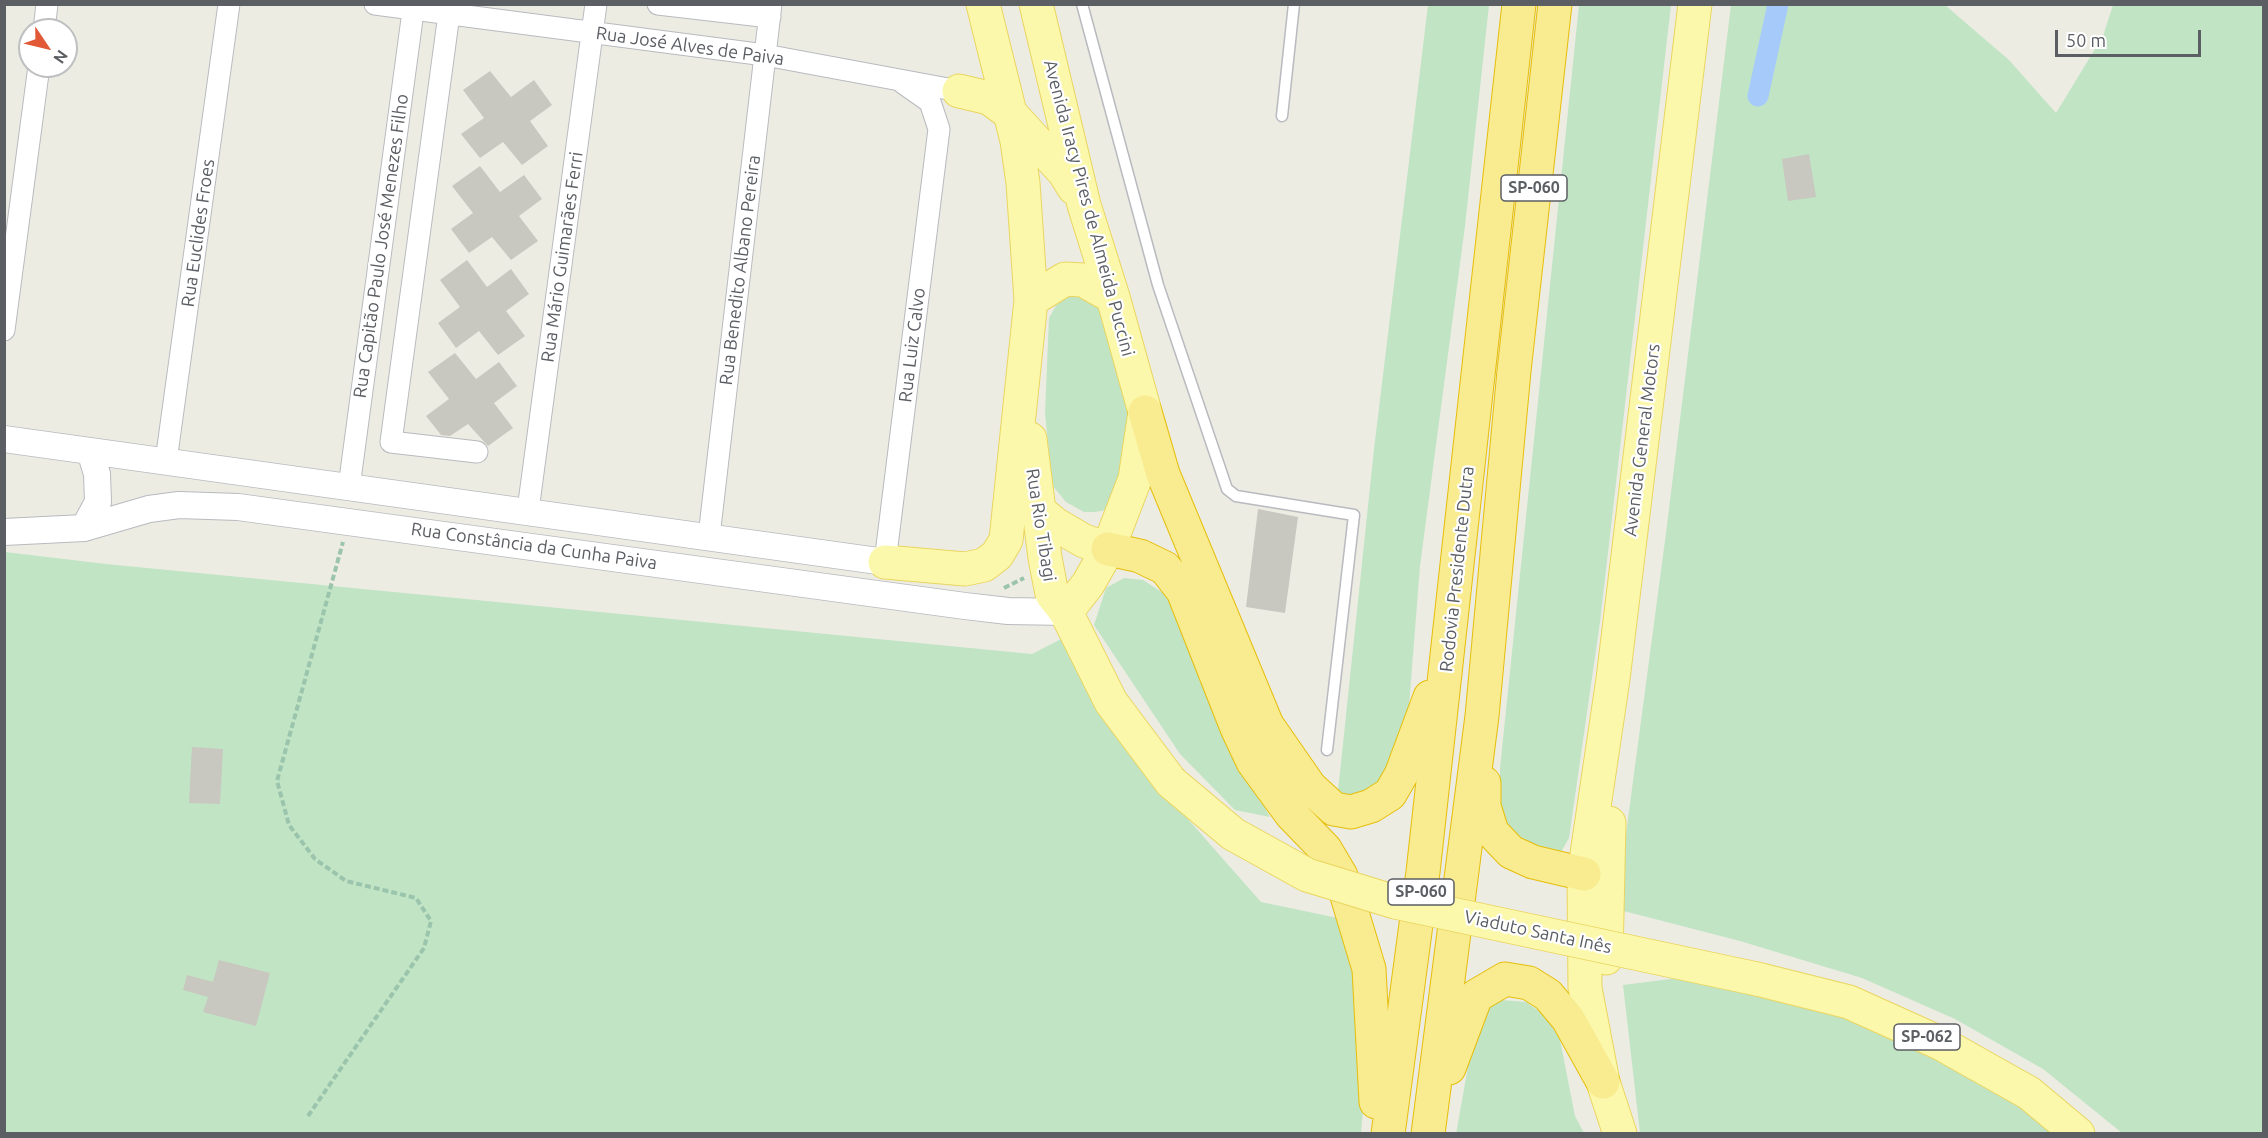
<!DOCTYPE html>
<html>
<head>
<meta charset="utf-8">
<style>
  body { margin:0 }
  #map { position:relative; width:2268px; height:1138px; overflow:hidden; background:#edece3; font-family:Ubuntu,sans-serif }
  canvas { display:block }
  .frame { position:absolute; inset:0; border:6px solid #5b5e63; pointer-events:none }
  .north { position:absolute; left:18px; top:18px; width:60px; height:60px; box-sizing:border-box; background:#fff; border:2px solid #bdbfc1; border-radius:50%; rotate:125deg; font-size:16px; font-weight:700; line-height:24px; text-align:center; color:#5b5e63 }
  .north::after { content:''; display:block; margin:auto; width:21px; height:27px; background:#e15936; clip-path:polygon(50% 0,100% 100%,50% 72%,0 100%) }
  .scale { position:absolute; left:2055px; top:30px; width:146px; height:27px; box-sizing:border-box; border:3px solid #5b5e63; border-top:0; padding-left:8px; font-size:18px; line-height:21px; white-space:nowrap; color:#5b5e63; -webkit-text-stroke:4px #fff; paint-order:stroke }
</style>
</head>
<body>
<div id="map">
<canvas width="2268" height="1138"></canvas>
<div class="frame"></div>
<div class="north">N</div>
<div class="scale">50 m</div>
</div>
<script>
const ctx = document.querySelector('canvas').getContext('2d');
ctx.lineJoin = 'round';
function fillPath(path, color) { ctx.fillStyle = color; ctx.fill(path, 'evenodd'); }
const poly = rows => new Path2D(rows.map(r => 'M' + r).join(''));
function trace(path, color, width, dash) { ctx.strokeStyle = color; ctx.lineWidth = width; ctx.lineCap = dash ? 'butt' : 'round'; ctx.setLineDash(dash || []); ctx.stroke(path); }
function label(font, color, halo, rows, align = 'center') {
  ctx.font = font + ' Ubuntu,sans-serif'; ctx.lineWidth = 4.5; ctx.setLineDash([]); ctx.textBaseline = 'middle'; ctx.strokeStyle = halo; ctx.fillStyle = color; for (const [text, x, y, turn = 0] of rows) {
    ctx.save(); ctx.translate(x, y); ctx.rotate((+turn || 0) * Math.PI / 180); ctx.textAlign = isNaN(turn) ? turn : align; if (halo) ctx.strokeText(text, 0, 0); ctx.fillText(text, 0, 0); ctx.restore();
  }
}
const green = poly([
  [1428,5,1489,5,1465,226,1420,566,1408,719,1396,769,1369,794,1350,796,1338,791,1374,449],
  [1579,5,1671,5,1600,622,1569,838,1561,852,1540,856,1499,822,1500,768],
  [1731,5,1945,5,2009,60,2056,113,2103,36,2113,5,2263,5,2263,1133,2122,1133,2043,1069,1955,1019,1862,978,1740,941,1616,909,1666,533],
  [1076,295,1093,299,1101,314,1130,402,1119,492,1106,510,1095,512,1084,512,1066,502,1052,485,1045,413,1049,318,1061,297],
  [5,552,106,564,1032,654,1061,639,1074,663,1164,792,1261,902,1338,918,1359,978,1363,1110,1361,1133,5,1134],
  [1124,578,1143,580,1165,594,1180,615,1225,733,1270,817,1235,810,1180,754,1094,625,1106,588],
  [1678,978,1844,1015,1937,1057,2024,1106,2056,1133,1640,1133,1623,985],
  [1502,1000,1526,1002,1546,1016,1560,1040,1575,1116,1584,1133,1456,1134,1474,1033,1484,1011]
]);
const canal = poly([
  [1758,96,1778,4]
]);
const building = poly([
  [490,71,511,97,534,80,552,105,530,121,548,146,522,165,503,142,480,158,461,134,484,118,463,90],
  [1809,154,1816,197,1788,201,1782,159],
  [480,166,500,192,524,175,542,199,519,216,538,241,511,260,492,237,469,253,451,229,473,213,452,186],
  [467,260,487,287,511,269,529,294,506,311,525,336,498,355,479,331,456,348,438,323,460,307,440,280],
  [455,353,476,379,499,362,517,386,494,403,513,428,488,446,468,424,450,436,441,435,426,416,449,399,428,372],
  [1258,509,1298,517,1285,613,1246,607],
  [192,747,223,749,220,804,189,803],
  [219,960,270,973,256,1026,203,1012,208,997,183,990,187,975,213,982]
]);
const path = poly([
  [1004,588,1024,578],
  [308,1116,424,948,431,921,416,898,346,881,315,859,289,825,277,781,343,542]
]);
const service = poly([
  [1082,4,1158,285,1227,489,1236,496,1354,515,1327,750],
  [1282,116,1294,4]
]);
const minor = poly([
  [375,4,765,55,959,91,971,89],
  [658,4,770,17],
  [449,14,391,442,477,452],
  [44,30,47,4],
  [4,330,39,66],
  [166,461,229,4],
  [349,487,414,4],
  [528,510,596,4],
  [709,536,771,4],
  [885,562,939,129,930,102,903,83]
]);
const tertiary = poly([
  [4,439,885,562],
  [84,528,98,502,97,474,90,451],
  [4,532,84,528,149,509,179,505,238,507,965,606,1008,611,1066,612]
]);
const primary = poly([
  [1036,4,1084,205,1113,297,1145,412,1135,479,1108,549,1088,584,1066,612],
  [959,91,989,98,1011,114,1064,172,1074,188],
  [1031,300,1065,279,1083,280,1113,297],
  [1030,439,1045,558,1052,594,1066,612,1111,702,1171,782],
  [1038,510,1055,524,1084,541,1108,549],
  [885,562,965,569,984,565,997,555,1006,540,1031,300,1023,183,1017,141,983,4],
  [1606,958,1609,823],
  [1757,979,1849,1002,1942,1044,2029,1093,2078,1134],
  [1620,1134,1603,1082,1585,988,1584,874,1613,679,1695,4]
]);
const motorway = poly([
  [1145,412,1163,474,1267,725,1310,787,1334,809,1351,812,1371,806,1390,794,1401,775,1430,697],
  [1108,549,1140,556,1165,568,1183,591,1237,728,1253,762,1291,814,1325,849,1341,876,1369,969,1376,1102],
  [1484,783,1484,806,1492,832,1511,852,1533,862,1584,874],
  [1449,1068,1476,996,1505,979,1529,983,1548,995,1568,1019,1603,1082],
  [1388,1134,1423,872,1519,4],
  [1428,1134,1482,716,1514,371,1555,4]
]);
const primaryBridge = poly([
  [1171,782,1233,834,1307,875,1395,902,1757,979]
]);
const shields = [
  [1534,188,66],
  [1421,892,66],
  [1927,1037,66]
];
const shieldNames = [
  ["SP-060",1534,188],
  ["SP-060",1421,892],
  ["SP-062",1927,1037]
];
const streetNames = [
  ["Rua José Alves de Paiva",690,46,8],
  ["Avenida Iracy Pires de Almeida Puccini",1089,208,75],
  ["Rua Euclides Froes",198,233,-82],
  ["Rua Capitão Paulo José Menezes Filho",381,246,-82],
  ["Rua Mário Guimarães Ferri",562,257,-82],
  ["Rua Benedito Albano Pereira",740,270,-83],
  ["Rua Luiz Calvo",912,345,-83],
  ["Avenida General Motors",1642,440,-83],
  ["Rua Rio Tibagi",1041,525,81],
  ["Rua Constância da Cunha Paiva",534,546,8],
  ["Rodovia Presidente Dutra",1457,569,-84],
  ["Viaduto Santa Inês",1538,932,12]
];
fillPath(green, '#c1e4c5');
trace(canal, '#a6cbfb', 21);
fillPath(building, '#c8c7c0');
trace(service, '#b8babf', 13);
trace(minor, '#b8babf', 23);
trace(tertiary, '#b8babf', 28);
trace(primary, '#ead55f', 35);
trace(motorway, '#e6be0b', 35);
trace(path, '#9bc4ac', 4, [6, 3]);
trace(service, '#fff', 10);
trace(minor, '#fff', 21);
trace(tertiary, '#fff', 26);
trace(primary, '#fbf8ab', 33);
trace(motorway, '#f8eb90', 33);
trace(primaryBridge, '#ead55f', 35, []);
trace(primaryBridge, '#fbf8ab', 33);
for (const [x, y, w] of shields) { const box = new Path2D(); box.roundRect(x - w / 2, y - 13, w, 26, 4.5); ctx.fillStyle = '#fff'; ctx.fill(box); trace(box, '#5b5e63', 1.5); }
label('bold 16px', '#5b5e63', null, shieldNames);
label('18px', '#5b5e63', '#fff', streetNames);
</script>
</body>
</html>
